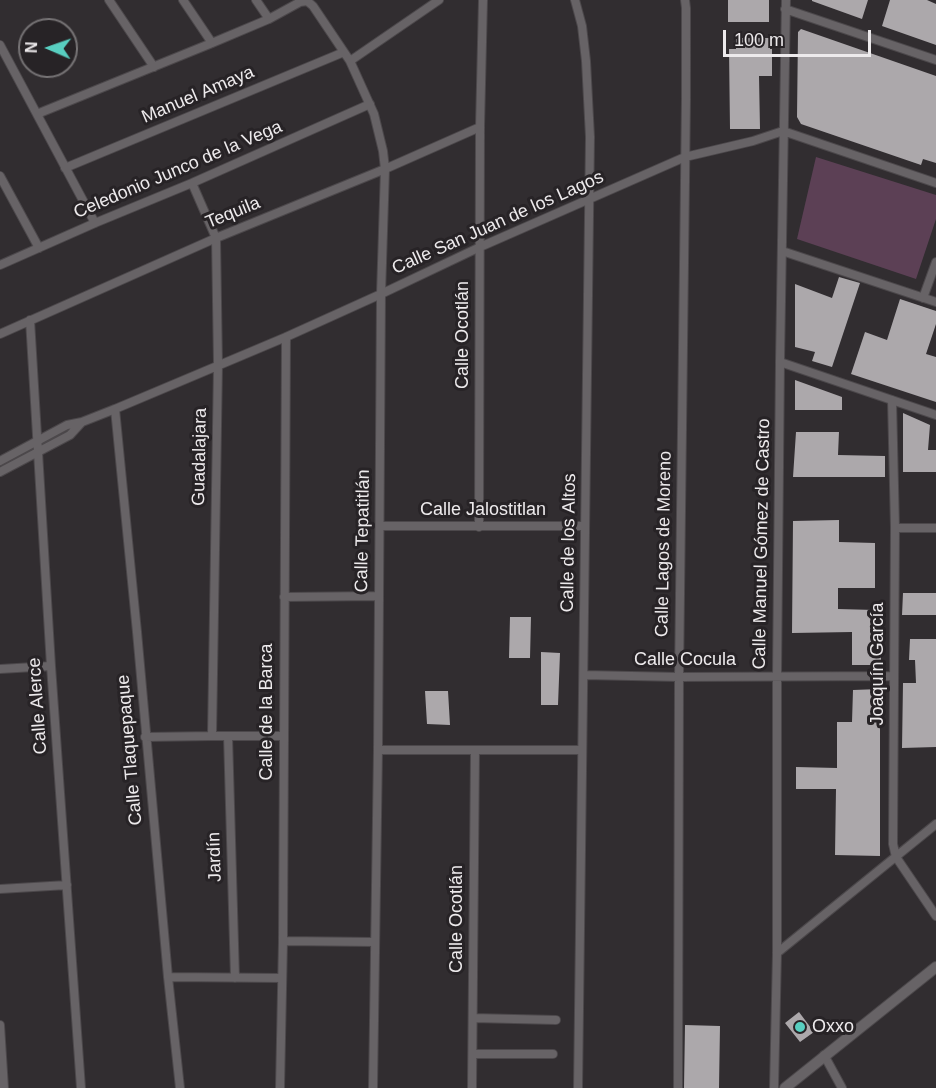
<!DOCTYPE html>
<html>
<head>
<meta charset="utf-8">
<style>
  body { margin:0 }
  #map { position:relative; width:936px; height:1088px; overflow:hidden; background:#312d30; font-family:Helvetica,sans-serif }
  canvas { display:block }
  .north { position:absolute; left:18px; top:18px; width:60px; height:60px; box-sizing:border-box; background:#272326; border:2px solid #767375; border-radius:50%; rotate:272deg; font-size:16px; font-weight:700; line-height:24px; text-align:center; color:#edeaec }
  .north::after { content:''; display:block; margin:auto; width:21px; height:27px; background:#58cec0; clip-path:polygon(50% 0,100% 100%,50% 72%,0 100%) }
  .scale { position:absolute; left:723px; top:30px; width:148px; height:27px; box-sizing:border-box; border:3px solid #edeaec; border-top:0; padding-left:8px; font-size:18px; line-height:21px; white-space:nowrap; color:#edeaec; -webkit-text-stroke:4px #272326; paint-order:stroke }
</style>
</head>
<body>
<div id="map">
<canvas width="936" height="1088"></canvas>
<div class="north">N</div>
<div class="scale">100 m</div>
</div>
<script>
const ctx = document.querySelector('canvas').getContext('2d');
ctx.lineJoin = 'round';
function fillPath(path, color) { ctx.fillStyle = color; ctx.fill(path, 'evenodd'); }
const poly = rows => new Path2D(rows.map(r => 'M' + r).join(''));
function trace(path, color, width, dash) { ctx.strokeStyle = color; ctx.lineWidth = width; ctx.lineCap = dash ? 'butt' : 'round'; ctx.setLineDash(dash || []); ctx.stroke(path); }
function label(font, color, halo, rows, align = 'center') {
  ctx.font = font + ' Helvetica,sans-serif'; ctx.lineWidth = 6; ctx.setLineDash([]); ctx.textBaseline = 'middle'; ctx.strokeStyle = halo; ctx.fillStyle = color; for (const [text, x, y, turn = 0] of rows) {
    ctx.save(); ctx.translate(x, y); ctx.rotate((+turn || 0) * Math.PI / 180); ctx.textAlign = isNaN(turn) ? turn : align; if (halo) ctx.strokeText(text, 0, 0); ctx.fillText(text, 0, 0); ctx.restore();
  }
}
const green = poly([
  [816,157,936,195,936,219,916,279,797,239]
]);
const building = poly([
  [728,0,769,0,769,22,728,22],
  [812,0,868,0,862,19,812,1],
  [890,0,927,0,936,4,936,45,882,26],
  [801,29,936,76,936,163,923,159,921,165,801,124,797,117,798,32],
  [736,38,770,38,770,49,772,49,772,76,759,76,760,129,730,129,729,49,736,49],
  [839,277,860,283,832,367,812,361,815,352,795,347,795,284,832,298],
  [900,299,936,311,936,324,926,354,936,357,936,402,851,374,865,332,887,340],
  [795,380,842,397,842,410,795,410],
  [903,413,930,425,928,450,936,450,936,472,903,472],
  [796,432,839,432,838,455,885,456,885,477,793,477],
  [839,520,839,542,875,543,875,588,838,588,838,609,875,610,873,632,881,633,881,665,852,665,852,632,792,633,793,521],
  [903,593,936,593,936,615,902,615],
  [510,617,531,617,530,658,509,658],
  [910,639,936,639,936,747,902,748,903,683,916,683,915,660,909,660],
  [541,652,560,653,558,705,541,705],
  [880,689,880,856,835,855,836,789,796,789,796,767,837,768,837,722,852,722,853,690],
  [425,691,448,691,450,725,427,724],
  [799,1012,814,1032,800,1042,785,1023],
  [685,1025,720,1026,719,1088,684,1088]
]);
const minor = poly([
  [109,0,154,67],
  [183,0,212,43],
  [256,0,269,19],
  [575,0,582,26,586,61,590,137,578,1088],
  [785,9,936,60],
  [0,45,95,223],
  [350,61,439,0],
  [37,114,212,43,269,19,300,2,307,1,313,6,350,61,374,114,383,151,385,169,381,294,378,750,373,1088],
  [65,168,344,52],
  [0,176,39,248],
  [192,183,216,238,218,365,212,736],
  [782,251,936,302],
  [0,265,95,223,192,183,370,104],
  [923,298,936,262],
  [30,320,51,666,81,1088],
  [0,334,216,238,385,169,480,127],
  [780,362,936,415],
  [892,400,895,528,893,844,896,857,936,916],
  [115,409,137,632,168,977,180,1088],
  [0,461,67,425,82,422,115,409,286,337,381,294,480,247,685,157,753,141,783,131,936,183],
  [0,472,70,435,81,423],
  [380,526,585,526],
  [479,527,480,127,483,0],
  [895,528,936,528],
  [284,597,378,596],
  [0,669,51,666],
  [584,675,679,677,894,676],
  [228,736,235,978],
  [145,737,212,736,283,736],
  [378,750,582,750],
  [0,889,67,885],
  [283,941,374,942],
  [777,953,936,824],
  [168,977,282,978],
  [473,1018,556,1020],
  [0,1025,4,1088],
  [473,1054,553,1054],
  [824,1055,842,1088],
  [280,1088,283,941,286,337],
  [472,1088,475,751],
  [678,1088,679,677,686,98,686,8,685,0],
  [774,1088,777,953,777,676,780,362,786,0]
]);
const tertiary = poly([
  [785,1088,936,967]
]);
const markers = [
  [800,1027,6,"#58cec0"]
];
const streetNames = [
  ["Manuel Amaya",198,95,-23],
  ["Celedonio Junco de la Vega",178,170,-23],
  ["Tequila",233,213,-22],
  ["Calle San Juan de los Lagos",498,223,-24],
  ["Calle Ocotlán",463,335,-90],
  ["Guadalajara",200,457,-89],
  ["Calle Jalostitlan",483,510],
  ["Calle Tepatitlán",363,531,-89],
  ["Calle de los Altos",569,543,-89],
  ["Calle Lagos de Moreno",664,544,-89],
  ["Calle Manuel Gómez de Castro",762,544,-89],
  ["Calle Cocula",685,660],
  ["Joaquín García",878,664,-90],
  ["Calle Alerce",38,706,-94],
  ["Calle de la Barca",267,712,-90],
  ["Calle Tlaquepaque",130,750,-95],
  ["Jardín",215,857,-92],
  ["Calle Ocotlán",457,919,-90]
];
const poiNames = [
  ["Oxxo",812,1027]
];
fillPath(green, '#5c4055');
fillPath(building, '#aca8ab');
trace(minor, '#4c484b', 10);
trace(tertiary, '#4c484b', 12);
trace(minor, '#676366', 8);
trace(tertiary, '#676366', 10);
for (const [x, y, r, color] of markers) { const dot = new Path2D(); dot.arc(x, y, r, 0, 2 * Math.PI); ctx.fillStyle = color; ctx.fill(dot); trace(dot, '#272326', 2); }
label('18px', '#edeaec', '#272326', streetNames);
label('18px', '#edeaec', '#272326', poiNames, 'left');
</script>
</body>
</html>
